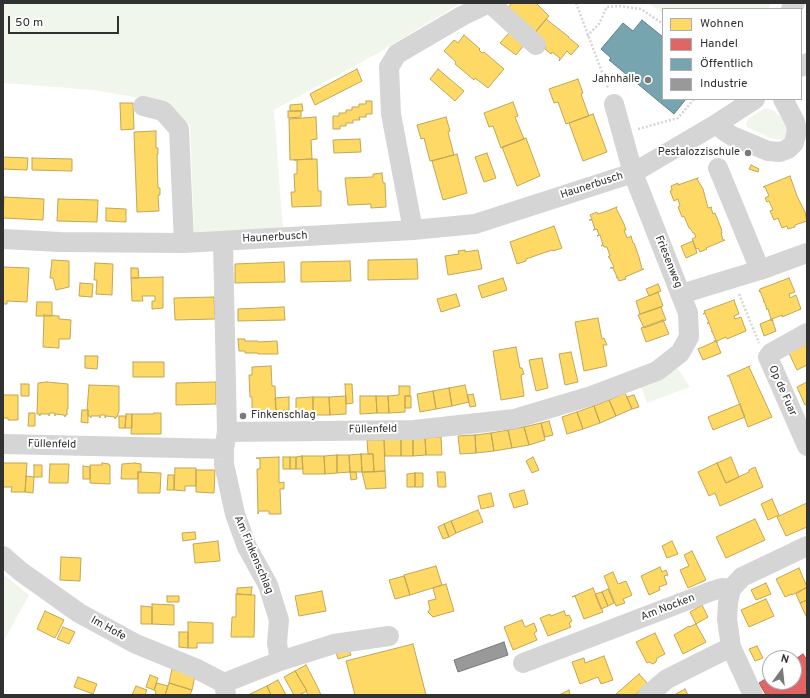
<!DOCTYPE html>
<html>
<head>
<meta charset="utf-8">
<style>
  body { margin:0 }
  #map { position:relative; width:810px; height:698px; overflow:hidden; background:#fff; font-family:Overpass,sans-serif }
  canvas { display:block }
  .frame { position:absolute; inset:0; border:4px solid #313131; pointer-events:none }
  .legend { position:absolute; left:662px; top:8px; width:140px; height:92px; box-sizing:border-box; background:#fff; border:1px solid #adadad; margin:0; padding:5px 7px; list-style:none; font-size:12px; color:#313131 }
  .legend li { display:flex; align-items:center; gap:8px; height:20px }
  .legend b { width:20px; border:1px solid #adadad }
  .north { position:absolute; left:762px; top:650px; width:40px; height:40px; box-sizing:border-box; background:#fff; border:1px solid #adadad; border-radius:50%; rotate:15deg; font-size:11px; font-weight:700; line-height:16px; text-align:center; color:#313131 }
  .north::after { content:''; display:block; margin:auto; width:14px; height:18px; background:#797979; clip-path:polygon(50% 0,100% 100%,50% 72%,0 100%) }
  .scale { position:absolute; left:8px; top:16px; width:111px; height:18px; box-sizing:border-box; border:2px solid #313131; border-top:0; padding-left:5px; font-size:12px; line-height:14px; white-space:nowrap; color:#313131; -webkit-text-stroke:3px #fff; paint-order:stroke }
</style>
</head>
<body>
<div id="map">
<canvas width="810" height="698"></canvas>
<div class="frame"></div>
<ul class="legend">
<li><b style="height:11px;background:#ffd966"></b>Wohnen</li>
<li><b style="height:11px;background:#e06666"></b>Handel</li>
<li><b style="height:11px;background:#76a5af"></b>Öffentlich</li>
<li><b style="height:11px;background:#999"></b>Industrie</li>
</ul>
<div class="north">N</div>
<div class="scale">50 m</div>
</div>
<script>
const ctx = document.querySelector('canvas').getContext('2d');
ctx.lineJoin = 'round';
function fillPath(path, color) { ctx.fillStyle = color; ctx.fill(path, 'evenodd'); }
const poly = rows => new Path2D(rows.map(r => 'M' + r).join(''));
function trace(path, color, width, dash) { ctx.strokeStyle = color; ctx.lineWidth = width; ctx.lineCap = dash ? 'butt' : 'round'; ctx.setLineDash(dash || []); ctx.stroke(path); }
function label(font, color, halo, rows, align = 'center') {
  ctx.font = font + ' Overpass,sans-serif'; ctx.lineWidth = 4; ctx.setLineDash([]); ctx.textBaseline = 'middle'; ctx.strokeStyle = halo; ctx.fillStyle = color; for (const [text, x, y, turn = 0] of rows) {
    ctx.save(); ctx.translate(x, y); ctx.rotate((+turn || 0) * Math.PI / 180); ctx.textAlign = isNaN(turn) ? turn : align; if (halo) ctx.strokeText(text, 0, 0); ctx.fillText(text, 0, 0); ctx.restore();
  }
}
const green = poly([
  [3,3,461,3,378,53,274,110,283,230,194,235,190,125,165,102,93,90,3,83],
  [648,3,771,3,768,9,663,9,663,13],
  [765,108,773,110,784,120,787,129,786,136,783,140,770,138,747,127,746,124,748,119],
  [676,366,690,387,647,403,641,386],
  [3,574,29,595,3,642]
]);
const homes = poly([
  [512,3,536,3,549,16,534,34,506,10,512,3],
  [546,19,569,37,568,37,579,46,571,55,567,51,559,61,560,58,552,52,551,54,545,49,546,47,539,40,531,37,546,19],
  [509,33,524,45,516,55,500,43,509,33],
  [464,35,480,49,479,50,482,53,484,52,504,69,488,88,475,78,474,80,455,64,456,62,444,51,454,40,458,43,464,35],
  [357,69,362,81,315,105,310,94,357,69],
  [438,69,464,91,455,101,430,79,438,69],
  [578,79,583,93,581,94,589,116,566,124,558,102,554,103,549,89,578,79],
  [366,101,372,101,372,114,366,114,366,117,359,117,360,120,353,120,353,123,346,123,346,126,340,126,340,129,333,129,333,116,339,116,339,113,346,113,346,110,352,110,352,107,359,107,359,104,366,104,366,101],
  [513,102,518,116,515,117,524,139,501,148,493,126,489,127,484,113,513,102],
  [120,103,133,103,134,129,121,130,120,103],
  [302,104,303,111,290,111,290,105,302,104],
  [288,111,301,111,301,117,288,118,288,111],
  [593,114,607,152,583,161,569,123,593,114],
  [316,117,317,139,311,140,312,159,290,160,289,119,316,117],
  [446,117,450,131,448,132,454,155,430,161,424,138,421,139,417,125,446,117],
  [156,131,156,148,158,148,158,154,157,154,158,188,160,188,160,195,158,195,159,211,137,212,134,132,156,131],
  [526,138,540,176,517,186,502,147,526,138],
  [360,139,361,152,334,153,333,140,360,139],
  [487,153,496,178,484,182,475,157,487,153],
  [457,154,467,193,443,200,432,161,457,154],
  [3,157,28,158,27,170,3,169,3,157],
  [32,158,72,159,72,171,32,170,32,158],
  [312,159,317,159,318,191,321,191,321,206,292,207,291,192,295,192,294,174,297,174,297,160,294,160,312,159],
  [751,165,759,169,758,172,749,169,751,165],
  [382,173,383,183,385,183,386,207,371,208,371,204,348,205,345,178,373,177,373,174,382,173],
  [790,176,797,196,805,212,807,221,795,225,795,227,788,229,787,226,782,228,778,218,774,220,770,211,773,210,769,201,767,202,765,198,769,196,765,187,763,187,790,176],
  [698,178,697,179,703,189,708,208,712,207,711,208,713,214,715,213,721,228,722,233,721,233,723,240,725,240,706,248,707,249,700,252,698,248,696,249,692,239,696,237,694,233,693,233,690,228,689,228,684,216,682,217,678,207,680,206,678,199,674,201,670,191,672,190,671,186,678,183,678,185,698,178],
  [4,197,44,199,43,220,3,218,4,197],
  [58,199,98,200,97,222,57,221,58,199],
  [617,207,616,208,624,224,626,230,624,230,627,238,631,236,633,243,634,243,639,257,642,269,644,269,625,277,626,279,619,281,617,277,616,278,617,277,613,268,610,268,614,267,609,257,608,257,610,256,607,247,604,247,603,245,601,246,603,245,600,235,597,236,599,235,597,229,593,230,595,229,592,220,589,220,592,219,590,215,597,212,598,214,607,211,617,207],
  [106,208,126,209,126,222,106,221,106,208],
  [554,226,562,248,553,251,552,250,526,259,526,261,517,264,510,242,554,226],
  [693,241,697,253,686,258,681,246,693,241],
  [465,250,465,252,478,250,482,269,448,275,445,256,459,254,458,251,465,250],
  [417,259,418,279,368,280,368,260,417,259],
  [52,260,69,261,69,287,56,290,53,278,50,278,52,260],
  [350,261,351,281,301,282,301,262,350,261],
  [284,262,285,282,235,283,235,264,284,262],
  [95,263,113,264,112,295,96,294,97,280,94,280,95,263],
  [3,267,29,268,27,302,7,301,7,304,3,304,3,267],
  [131,268,138,268,139,278,131,278,131,268],
  [163,277,163,308,152,309,152,301,155,301,155,296,142,296,143,301,132,301,131,278,163,277],
  [503,278,507,290,482,298,478,286,503,278],
  [789,278,795,292,789,294,790,298,796,295,801,309,782,317,782,315,772,319,773,321,770,320,771,319,768,309,766,309,767,309,764,301,763,302,764,301,760,291,759,292,760,289,789,278],
  [80,283,93,284,92,297,79,296,80,283],
  [658,284,661,291,649,296,646,289,658,284],
  [658,292,663,306,640,314,636,301,658,292],
  [456,294,460,306,441,312,437,299,456,294],
  [214,297,215,319,175,320,174,298,214,297],
  [734,300,739,314,734,316,735,319,741,317,746,331,727,339,726,337,717,341,717,343,716,341,714,341,716,341,712,331,711,332,712,331,709,323,707,323,709,323,705,313,703,314,705,313,704,311,734,300],
  [37,302,52,302,52,316,36,316,37,302],
  [284,307,285,320,238,321,238,309,284,307],
  [661,307,666,320,644,328,638,315,661,307],
  [44,315,59,316,59,319,71,320,70,339,59,339,59,348,43,347,44,315],
  [598,318,602,339,604,338,607,345,603,345,607,366,584,371,575,322,598,318],
  [772,319,776,331,764,336,760,324,772,319],
  [663,320,669,334,646,342,641,328,663,320],
  [238,339,245,339,245,341,258,341,258,342,277,341,278,354,258,354,258,353,245,353,245,351,239,351,238,339],
  [716,341,721,353,703,360,698,349,716,341],
  [807,344,807,365,797,370,789,353,807,344],
  [516,347,520,368,522,368,524,374,521,375,524,396,501,400,493,351,516,347],
  [571,352,578,382,565,385,559,354,571,352],
  [85,356,98,356,97,369,85,368,85,356],
  [542,358,548,388,536,391,529,360,542,358],
  [133,362,164,362,164,377,133,377,133,362],
  [271,366,272,386,275,386,276,411,252,412,252,397,250,397,249,375,252,375,252,367,271,366],
  [750,366,749,367,772,417,748,427,729,376,727,376,750,366],
  [47,382,68,384,68,409,67,409,67,415,65,415,65,417,64,415,55,414,55,416,55,413,50,413,49,416,49,414,40,414,40,416,39,414,37,414,38,383,47,382],
  [216,382,216,404,176,405,176,383,216,382],
  [807,382,807,404,805,405,797,387,807,382],
  [21,384,29,384,29,396,21,396,21,384],
  [345,384,352,384,353,403,346,404,345,384],
  [89,385,119,386,119,411,117,417,116,417,115,419,115,417,106,416,105,418,105,415,100,415,100,418,100,416,91,416,91,418,90,416,88,416,88,410,87,410,89,385],
  [465,385,469,402,452,406,449,388,465,385],
  [399,386,410,386,410,396,405,396,405,412,389,413,388,396,399,395,399,386],
  [449,388,452,406,436,409,433,391,449,388],
  [433,391,436,409,420,412,417,394,433,391],
  [625,393,632,409,616,416,609,400,625,393],
  [473,394,476,406,470,407,467,395,473,394],
  [3,395,18,395,18,420,8,420,8,418,3,418,3,395],
  [634,395,639,407,632,409,627,397,634,395],
  [346,396,346,414,330,415,329,397,346,396],
  [360,396,376,396,377,413,360,414,360,396],
  [376,396,388,396,389,413,377,413,376,396],
  [405,396,411,396,411,408,405,408,405,396],
  [289,397,289,410,276,411,275,398,289,397],
  [313,397,329,397,330,415,313,415,313,397],
  [313,397,313,415,296,416,296,398,313,397],
  [609,400,616,416,600,423,594,406,609,400],
  [740,404,745,417,713,430,708,417,740,404],
  [594,406,600,423,583,429,577,412,594,406],
  [82,410,88,410,88,423,81,422,82,410],
  [577,412,583,429,567,434,562,417,577,412],
  [29,413,35,413,35,426,28,426,29,413],
  [154,413,161,413,161,434,131,434,132,414,154,414,154,413],
  [126,414,132,414,132,428,125,428,126,414],
  [119,416,126,416,125,428,119,428,119,416],
  [549,421,553,435,545,437,541,423,549,421],
  [541,423,545,440,529,445,524,427,541,423],
  [524,427,529,445,512,448,508,430,524,427],
  [508,430,512,448,494,451,491,433,508,430],
  [491,433,494,451,476,453,475,435,491,433],
  [475,435,476,453,460,454,458,436,475,435],
  [441,437,442,455,426,455,425,438,441,437],
  [401,438,401,456,385,456,384,439,401,438],
  [401,438,413,438,413,456,401,456,401,438],
  [413,438,425,438,426,455,413,456,413,438],
  [367,440,384,440,385,471,374,472,373,454,368,454,367,440],
  [361,454,362,472,350,472,349,455,361,454],
  [361,454,373,454,374,472,362,472,361,454],
  [337,455,349,455,350,472,337,473,337,455],
  [337,455,337,473,325,474,324,456,337,455],
  [302,456,303,469,296,469,296,457,302,456],
  [302,456,324,456,325,474,303,474,302,456],
  [279,457,279,483,284,482,284,489,280,489,281,514,269,514,269,511,259,511,258,514,257,469,260,469,260,459,256,458,279,457],
  [283,457,290,457,290,469,283,469,283,457],
  [290,457,296,457,296,469,290,469,290,457],
  [533,457,539,470,532,473,526,461,533,457],
  [731,457,739,477,726,483,717,463,731,457],
  [3,463,27,463,25,492,11,492,12,487,3,487,3,463],
  [102,463,109,464,109,465,110,465,110,484,90,483,90,465,102,465,102,463],
  [135,463,141,464,141,472,138,472,138,479,121,479,122,464,135,463],
  [717,463,726,483,749,472,749,470,755,467,763,487,720,506,715,493,709,496,698,472,717,463],
  [50,464,69,464,68,483,49,483,50,464],
  [34,465,42,465,42,477,34,477,34,465],
  [83,466,90,467,90,479,83,479,83,466],
  [175,468,196,468,196,486,185,486,185,491,174,490,175,468],
  [196,470,215,470,214,493,196,492,196,470],
  [385,471,386,488,366,489,362,472,385,471],
  [138,472,161,473,160,493,138,493,138,472],
  [350,472,356,472,357,479,351,480,350,472],
  [437,472,445,472,446,487,438,487,437,472],
  [415,473,423,473,423,487,415,487,415,473],
  [415,473,415,487,407,487,407,474,415,473],
  [168,475,174,475,174,490,167,490,168,475],
  [26,476,34,477,33,493,25,492,26,476],
  [524,490,528,504,514,508,509,494,524,490],
  [491,493,494,506,481,509,478,496,491,493],
  [772,499,779,515,768,520,761,504,772,499],
  [807,503,807,527,786,536,777,517,807,503],
  [478,510,483,522,456,533,451,521,478,510],
  [755,519,765,540,726,558,716,537,755,519],
  [451,521,456,533,449,537,444,524,451,521],
  [444,524,449,537,443,539,438,527,444,524],
  [195,532,196,539,183,541,182,533,195,532],
  [218,541,220,561,195,563,193,544,218,541],
  [672,541,678,554,667,558,662,546,672,541],
  [692,551,706,580,688,588,680,570,689,566,684,555,692,551],
  [61,557,81,558,80,581,60,580,61,557],
  [436,566,442,585,410,595,404,575,436,566],
  [660,567,662,572,666,570,668,575,664,576,667,584,659,587,660,590,649,595,641,576,660,567],
  [799,568,807,587,792,595,792,594,785,597,776,579,799,568],
  [613,572,618,584,626,581,632,595,623,599,625,603,616,606,604,576,613,572],
  [404,576,410,595,395,599,389,580,404,576],
  [766,583,771,594,756,600,751,590,766,583],
  [446,584,454,611,433,617,428,612,430,609,428,601,436,599,433,588,446,584],
  [252,587,251,595,237,594,237,588,252,587],
  [807,587,807,600,800,603,796,594,807,587],
  [593,588,603,612,584,619,575,596,572,597,593,588],
  [608,589,614,603,608,606,602,592,608,589],
  [322,591,326,611,299,616,295,596,322,591],
  [602,592,608,606,601,609,595,594,602,592],
  [236,594,255,595,254,637,231,637,232,617,236,617,236,594],
  [167,596,179,596,179,602,167,602,167,596],
  [766,599,774,616,749,627,741,610,766,599],
  [807,600,807,618,800,603,807,600],
  [152,604,174,605,174,625,152,624,152,604],
  [702,605,708,617,696,624,690,612,702,605],
  [141,606,152,607,152,624,141,624,141,606],
  [45,611,64,620,55,638,37,629,45,611],
  [564,611,566,616,569,615,572,621,569,623,571,627,548,636,540,618,550,614,551,616,564,611],
  [522,620,525,627,534,623,537,631,534,633,537,640,513,650,504,627,522,620],
  [188,622,213,623,213,643,197,643,197,648,188,648,188,622],
  [696,624,706,642,683,654,674,635,689,626,689,627,696,624],
  [63,627,75,632,69,644,57,639,63,627],
  [179,632,188,632,188,648,179,647,179,632],
  [655,633,665,654,657,658,656,662,653,664,649,662,647,663,636,642,655,633],
  [413,644,426,695,355,695,346,661,413,644],
  [757,646,763,658,755,661,749,649,757,646],
  [349,649,351,655,338,659,336,652,349,649],
  [604,656,613,680,601,684,598,677,580,684,572,662,584,658,585,663,604,656],
  [306,665,317,686,321,695,308,695,306,691,307,691,295,671,306,665],
  [172,669,195,676,192,690,169,683,172,669],
  [295,671,307,691,299,695,294,695,284,677,295,671],
  [639,674,648,684,635,695,615,695,639,674],
  [150,675,158,678,154,690,146,687,150,675],
  [78,677,97,684,93,694,74,687,78,677],
  [278,680,286,695,271,695,267,686,278,680],
  [157,683,168,686,165,695,155,695,156,691,154,690,157,683],
  [169,683,192,690,190,695,165,695,169,683],
  [136,686,147,690,145,695,132,695,136,686],
  [267,686,271,695,251,695,250,694,267,686],
  [685,689,688,695,674,695,685,689],
  [569,690,570,695,559,695,569,690]
]);
const shops = poly([
  [803,654,807,660,807,695,766,695,759,683,770,676,770,682,794,682,794,660,803,654]
]);
const public = poly([
  [642,20,663,37,663,99,686,99,674,114,609,60,611,58,601,49,623,23,633,31,642,20]
]);
const industry = poly([
  [504,642,508,655,458,672,454,660,504,642]
]);
const path = poly([
  [576,3,608,88],
  [587,36,599,24,607,7,619,6,641,9,663,24],
  [638,129,678,118,694,99],
  [739,294,759,343]
]);
const minor = poly([
  [490,3,536,45],
  [791,9,795,3],
  [801,67,807,63],
  [143,106,163,111,179,129,184,243],
  [718,123,723,130,732,136,768,151,780,152,788,149,794,143,797,130,795,122,783,99],
  [718,168,760,270],
  [413,230,391,114,389,67,397,54,462,16,489,3],
  [3,239,60,242,184,243,413,230,475,224,633,173,718,123,755,99],
  [681,294,760,270,807,253],
  [807,333,771,353,768,357,807,446],
  [227,432,414,430,514,419,591,396,657,371,680,353,689,337,688,313,633,173,614,104],
  [3,444,224,449,227,432,223,241],
  [224,449,224,464,235,514,247,547,268,585,279,620,277,643,280,661],
  [3,556,20,571,79,613,136,644,195,668,224,683,226,695],
  [523,663,712,591,722,588,731,589],
  [224,683,280,661,334,644,389,636],
  [648,695,667,679,731,647],
  [753,695,731,647,727,619,728,603,731,589,742,577,807,546]
]);
const markers = [
  [648,80,4,"#797979"],
  [748,153,4,"#797979"],
  [243,416,4,"#797979"]
];
const poiNames = [
  ["Jahnhalle",640,80],
  ["Pestalozzischule",740,153],
  ["Finkenschlag",251,416,"left"]
];
const streetNames = [
  ["Haunerbusch",592,186,-18],
  ["Haunerbusch",275,238,-3],
  ["Friesenweg",668,262,68],
  ["Op de Fuar",782,391,66],
  ["Füllenfeld",373,430,-1],
  ["Füllenfeld",52,445,1],
  ["Am Finkenschlag",253,555,67],
  ["Am Nocken",668,608,-21],
  ["Im Hofe",108,629,29]
];
fillPath(green, '#f1f6ed');
fillPath(homes, '#ffd966');
trace(homes, '#c1a756', 1);
fillPath(shops, '#e06666');
trace(shops, '#ac5656', 1);
fillPath(public, '#76a5af');
trace(public, '#618289', 1);
fillPath(industry, '#999');
trace(industry, '#7a7a7a', 1);
trace(path, '#d5d5d5', 2.5, [2, 2]);
trace(minor, '#d5d5d5', 20);
for (const [x, y, r, color] of markers) { const dot = new Path2D(); dot.arc(x, y, r, 0, 2 * Math.PI); ctx.fillStyle = color; ctx.fill(dot); trace(dot, '#fff', 1.5); }
label('11px', '#313131', '#fff', poiNames, 'right');
label('11px', '#313131', '#fff', streetNames);
</script>
</body>
</html>
